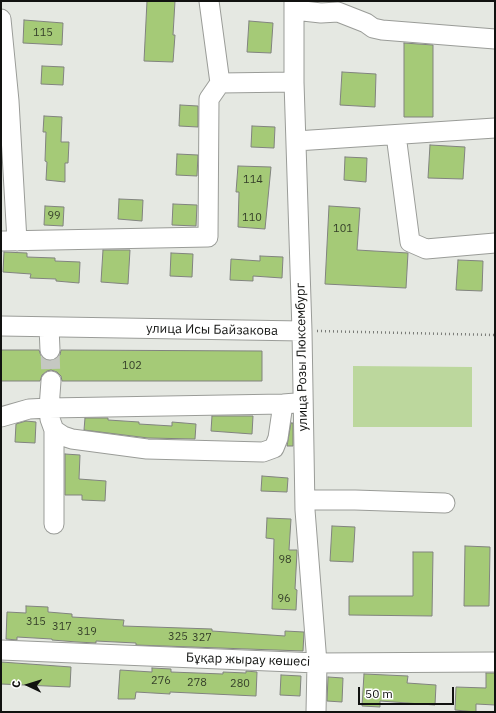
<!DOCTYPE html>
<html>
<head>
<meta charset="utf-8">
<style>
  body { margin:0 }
  #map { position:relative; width:496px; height:713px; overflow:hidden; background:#e5e8e2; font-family:"IBM Plex Sans",sans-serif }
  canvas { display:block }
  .frame { position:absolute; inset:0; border:2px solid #111210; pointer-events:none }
  .north { position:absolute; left:8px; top:665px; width:40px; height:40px; -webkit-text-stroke:3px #fff; paint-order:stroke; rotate:274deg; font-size:11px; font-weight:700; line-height:16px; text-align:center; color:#111210 }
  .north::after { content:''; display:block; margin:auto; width:14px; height:18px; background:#111210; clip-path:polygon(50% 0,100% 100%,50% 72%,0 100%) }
  .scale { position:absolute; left:358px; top:687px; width:96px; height:18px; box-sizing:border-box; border:2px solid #111210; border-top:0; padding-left:5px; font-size:12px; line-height:14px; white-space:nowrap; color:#111210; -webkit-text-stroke:3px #fff; paint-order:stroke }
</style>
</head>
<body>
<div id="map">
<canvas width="496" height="713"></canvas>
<div class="frame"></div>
<div class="north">С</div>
<div class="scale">50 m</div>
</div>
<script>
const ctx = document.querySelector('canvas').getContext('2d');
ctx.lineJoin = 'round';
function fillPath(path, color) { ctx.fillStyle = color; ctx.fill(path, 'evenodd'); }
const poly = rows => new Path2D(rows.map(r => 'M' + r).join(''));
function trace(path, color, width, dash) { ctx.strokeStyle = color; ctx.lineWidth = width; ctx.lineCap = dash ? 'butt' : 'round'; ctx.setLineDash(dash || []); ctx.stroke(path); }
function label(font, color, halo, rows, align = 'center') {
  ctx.font = font + ' "IBM Plex Sans",sans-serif'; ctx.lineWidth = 4; ctx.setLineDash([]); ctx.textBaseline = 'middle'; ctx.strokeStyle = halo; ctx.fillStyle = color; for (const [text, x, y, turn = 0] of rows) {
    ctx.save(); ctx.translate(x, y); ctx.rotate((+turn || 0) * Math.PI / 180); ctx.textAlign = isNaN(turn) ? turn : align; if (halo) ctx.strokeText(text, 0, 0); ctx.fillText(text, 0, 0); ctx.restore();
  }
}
const green = poly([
  [353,366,472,367,472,427,353,427]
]);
const building = poly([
  [147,1,175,1,173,35,175,35,173,62,144,61,147,1],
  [24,20,63,23,62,45,23,43,24,20],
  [249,21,273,23,271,53,247,52,249,21],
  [404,43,433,45,433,117,404,117,404,43],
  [42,66,64,67,63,85,41,84,42,66],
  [342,72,376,74,375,107,340,105,342,72],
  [180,105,198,106,198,127,179,126,180,105],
  [44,116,62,117,61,142,69,142,68,163,65,163,65,182,46,180,47,162,45,161,46,132,43,132,44,116],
  [252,126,275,127,274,148,251,147,252,126],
  [430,145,465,147,463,179,428,178,430,145],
  [177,154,198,155,197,176,176,175,177,154],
  [345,157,367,158,366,182,344,180,345,157],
  [238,166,271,167,265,229,238,227,239,192,236,192,238,166],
  [119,199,143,200,142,221,118,219,119,199],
  [173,204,197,205,196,226,172,225,173,204],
  [45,206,64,207,63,226,44,225,45,206],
  [329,206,360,208,357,250,408,253,406,288,325,284,329,206],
  [103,250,130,250,128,284,101,282,103,250],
  [4,252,27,253,27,257,55,258,55,261,80,262,79,283,56,281,56,279,30,278,31,274,3,272,4,252],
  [171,253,193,254,192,277,170,276,171,253],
  [260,256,283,257,282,278,253,276,253,281,230,280,231,259,260,261,260,256],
  [458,260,483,261,482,291,456,290,458,260],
  [1,350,39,350,41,356,45,360,50,361,56,359,60,355,61,350,262,351,262,381,62,381,61,376,57,372,51,370,47,371,42,375,40,381,1,381,1,350],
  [212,416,253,416,252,434,211,431,212,416],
  [85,418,108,418,108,420,139,422,139,424,172,426,172,422,196,424,195,439,148,438,84,430,85,418],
  [26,421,36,422,35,443,15,442,16,424,26,421],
  [291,423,293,423,293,446,287,446,291,423],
  [65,454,80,455,79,479,106,481,105,501,82,500,82,495,65,495,65,454],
  [262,476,288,478,287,492,261,491,262,476],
  [267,518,291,519,289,550,297,550,297,552,295,589,297,590,296,610,272,609,274,539,266,538,267,518],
  [332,526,355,527,353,562,330,561,332,526],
  [465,546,490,547,489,606,464,606,465,546],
  [413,552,433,552,432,616,349,615,349,596,413,596,413,552],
  [26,606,48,607,48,612,72,614,72,617,124,620,123,626,212,629,212,631,285,636,285,631,304,632,303,651,136,645,136,643,96,641,96,643,77,642,52,640,52,639,17,637,17,640,6,639,7,612,26,613,26,606],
  [1,662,71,667,70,687,1,684,1,662],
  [152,668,171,669,171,672,223,674,223,672,246,673,246,671,257,672,256,696,170,692,170,694,136,692,135,699,118,699,120,670,152,672,152,668],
  [486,673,495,673,495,705,476,704,476,712,455,710,456,687,486,688,486,673],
  [364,674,408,676,407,683,436,685,435,705,380,701,380,707,362,706,364,674],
  [281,675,301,676,300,696,280,695,281,675],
  [328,677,343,678,342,702,327,701,328,677]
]);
const minorTunnel = poly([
  [50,350,51,381]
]);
const path = poly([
  [317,331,495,335]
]);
const minor = poly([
  [294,1,294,82,302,331,305,510,317,663,316,712],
  [294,10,321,13,338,12,366,23,373,28,382,30,495,39],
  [1,19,9,101,17,241],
  [220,83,294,82],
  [396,135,410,242,426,249,495,243],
  [296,141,495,128],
  [1,241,208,237,209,99,220,83,209,1],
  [1,326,302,331],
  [49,327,50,350],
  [51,381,49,408,50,419,54,430,63,436,72,439,147,449,263,452,274,448,278,438,283,404],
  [1,417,29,409,49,408,283,404,296,403],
  [54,430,54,524],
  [305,500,355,500,445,503],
  [1,650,317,663,495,662]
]);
const numberNames = [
  ["115",43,33],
  ["114",253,180],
  ["99",54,216],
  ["110",252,218],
  ["101",343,229],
  ["102",132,366],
  ["98",285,560],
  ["96",284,599],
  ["315",36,622],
  ["317",62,627],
  ["319",87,632],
  ["325",178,637],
  ["327",202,638],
  ["276",161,681],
  ["278",197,683],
  ["280",240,684]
];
const streetNames = [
  ["улица Исы Байзакова",212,330,1],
  ["улица Розы Люксембург",302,357,-91],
  ["Бұқар жырау көшесі",248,660,2]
];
fillPath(green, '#bcd79d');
fillPath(building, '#a5ca77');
trace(building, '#81837f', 1);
trace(minorTunnel, '#c5c8c2', 19, [19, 10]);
trace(minor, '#9a9c98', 21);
trace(path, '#787a76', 2.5, [1, 3]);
trace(minor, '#fff', 19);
label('11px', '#36402a', null, numberNames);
label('13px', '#111210', '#fff', streetNames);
</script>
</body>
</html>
